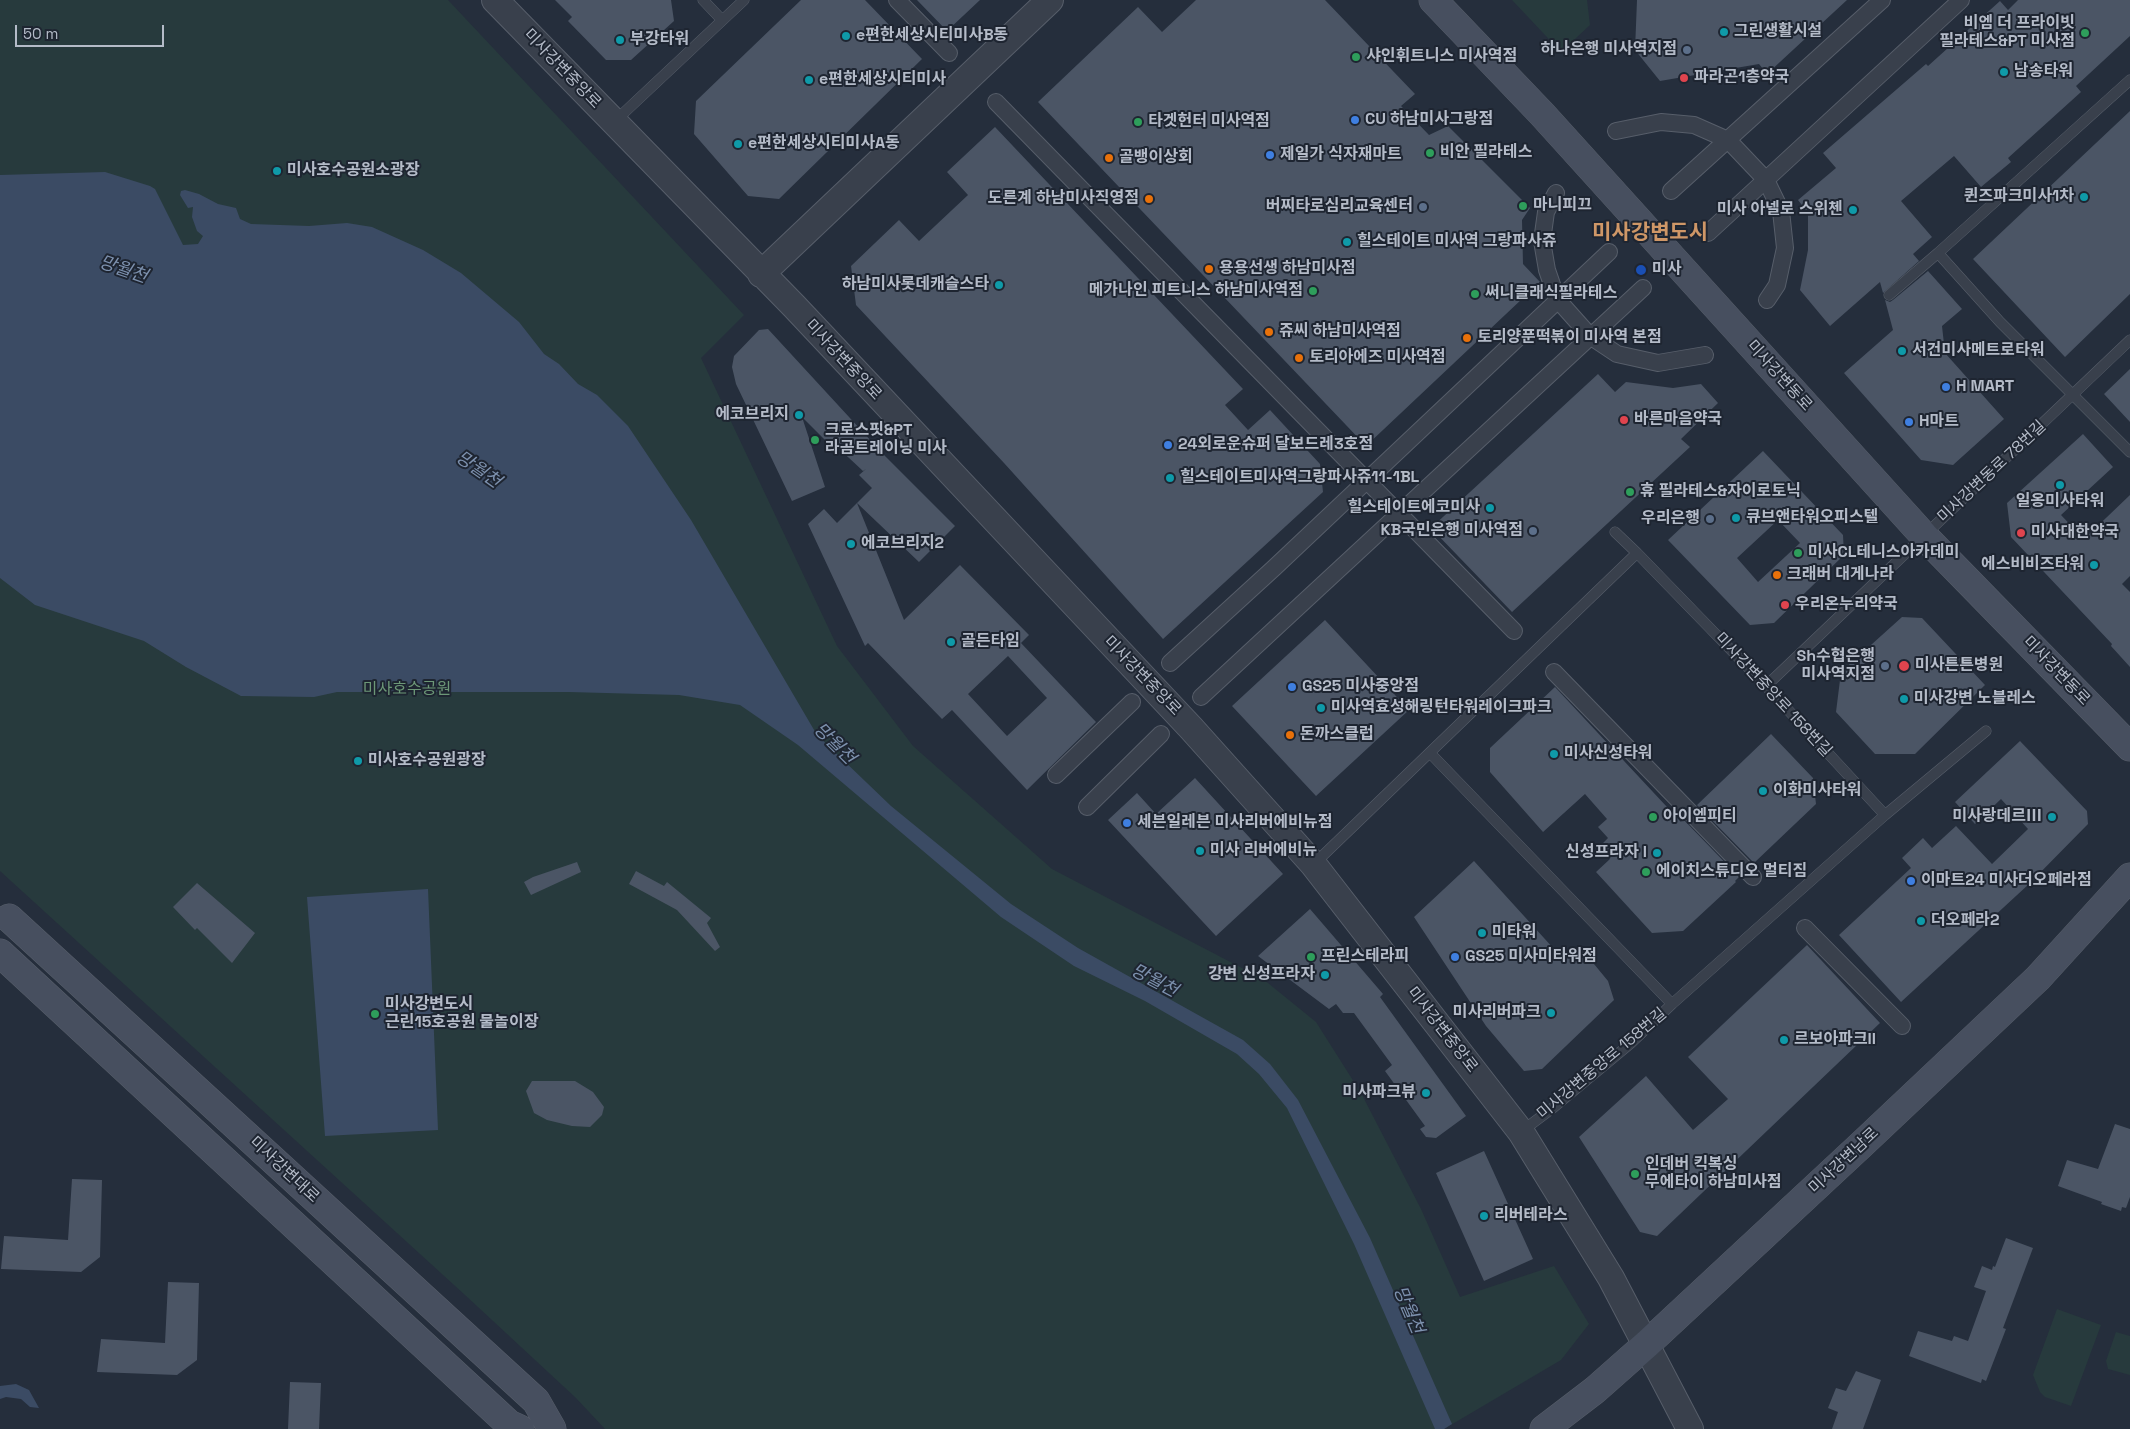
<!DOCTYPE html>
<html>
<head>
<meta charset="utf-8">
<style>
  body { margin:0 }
  #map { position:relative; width:2130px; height:1429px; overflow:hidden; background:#252e3c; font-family:"Space Grotesk",sans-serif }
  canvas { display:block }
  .scale { position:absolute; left:15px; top:25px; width:149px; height:22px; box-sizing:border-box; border:2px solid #b4bbc8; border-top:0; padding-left:6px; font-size:15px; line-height:18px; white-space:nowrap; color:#b4bbc8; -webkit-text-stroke:4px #1e2531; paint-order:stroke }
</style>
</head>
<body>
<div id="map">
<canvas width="2130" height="1429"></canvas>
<div class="scale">50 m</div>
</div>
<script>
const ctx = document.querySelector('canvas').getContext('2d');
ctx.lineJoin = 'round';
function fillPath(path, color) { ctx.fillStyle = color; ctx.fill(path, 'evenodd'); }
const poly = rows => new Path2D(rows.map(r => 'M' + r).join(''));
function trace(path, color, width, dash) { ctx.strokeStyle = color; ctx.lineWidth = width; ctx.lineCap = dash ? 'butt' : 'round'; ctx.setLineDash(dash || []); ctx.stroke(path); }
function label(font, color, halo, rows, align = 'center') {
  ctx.font = font + ' "Space Grotesk","Noto Sans KR",sans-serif'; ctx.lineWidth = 4; ctx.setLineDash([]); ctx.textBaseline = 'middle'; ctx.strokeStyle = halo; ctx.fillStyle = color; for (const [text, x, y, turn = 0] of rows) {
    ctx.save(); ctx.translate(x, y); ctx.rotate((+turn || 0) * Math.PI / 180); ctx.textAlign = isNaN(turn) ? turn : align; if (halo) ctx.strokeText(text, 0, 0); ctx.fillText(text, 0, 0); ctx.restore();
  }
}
const green = poly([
  [0,0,448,0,744,315,701,358,837,646,913,746,1052,869,1263,979,1316,1022,1361,1093,1421,1209,1460,1297,1554,1266,1589,1324,1561,1360,1444,1429,605,1429,576,1398,465,1295,0,871],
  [1512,0,1587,0,1590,25,1561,52],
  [2057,1309,2101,1325,2071,1406,2045,1397,2040,1392,2033,1375],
  [2116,1332,2130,1336,2130,1375,2108,1369,2106,1361]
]);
const water = poly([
  [105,172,150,186,155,189,183,245,198,244,203,236,197,231,192,217,193,207,188,208,180,195,181,191,185,190,199,194,218,204,236,208,240,219,251,224,309,226,347,223,372,227,423,250,461,273,519,322,544,354,559,364,578,384,597,395,628,426,691,520,817,735,891,806,1011,904,1078,948,1243,1040,1270,1064,1298,1100,1370,1238,1452,1424,1444,1429,1435,1429,1354,1244,1287,1108,1259,1074,1237,1054,1145,1001,1074,966,1001,917,798,745,740,705,679,695,569,692,337,692,314,697,241,696,186,667,144,641,35,605,0,578,0,175],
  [428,889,438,1130,325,1136,307,897],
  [16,1384,29,1390,39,1408,30,1407,21,1399,6,1397,0,1399,0,1386]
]);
const building = poly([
  [555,0,671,0,674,21,631,60,606,60,568,21,572,17],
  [801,0,865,0,922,59,779,199,748,196,694,134,696,101],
  [917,0,980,0,947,31],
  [1196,0,1325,0,1415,94,1401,106,1429,135,1448,126,1530,208,1522,220,1523,264,1540,282,1366,446,1038,102,1138,7,1162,32],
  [1637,0,1847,0,1767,74,1759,64,1660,81,1635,50],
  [2018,0,2130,0,2130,36,2076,86,2081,92,2008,158,2011,162,1981,187,1954,156,1901,201,1932,237,1913,254,1919,261,1883,293,1880,282,1830,326,1800,290,1808,250,1808,213,1798,200,1836,168,1823,153,1926,64,1928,66,2000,1,2008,10],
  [2130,111,2130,294,2065,357,1973,259],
  [995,127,1243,389,1225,405,1248,430,1270,410,1320,464,1323,492,1163,639,1004,463,856,305,851,266,899,220,919,241,968,195,947,172],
  [1928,271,1962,309,1942,326,1945,353,2004,419,1953,465,1921,460,1844,373,1893,330,1885,300,1890,302,1893,300],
  [768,329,884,455,955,526,919,562,857,503,904,620,960,565,1029,635,1021,643,1096,722,1027,790,952,710,942,719,868,643,865,646,808,524,824,509,837,523,872,488,859,475,866,469,863,471,834,444,831,446,802,417,825,487,792,501,736,384,732,367,734,356,759,330],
  [1008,656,1047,698,1007,736,968,694],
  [2130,369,2130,422,2104,394],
  [1598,374,1615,392,1626,382,1673,388,1701,384,1718,403,1681,439,1690,447,1512,612,1431,528],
  [2083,434,2113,467,2061,515,2084,539,2130,495,2130,576,2122,584,2130,592,2130,667,2111,646,2112,644,2011,537,2007,503],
  [1763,451,1843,535,1844,555,1774,623,1750,625,1668,540],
  [1778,520,1800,543,1758,582,1737,558],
  [1902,617,1922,618,1985,685,1915,754,1875,754,1836,712,1841,672],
  [1325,620,1409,710,1316,796,1232,706],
  [1555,687,1681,822,1683,819,1739,877,1735,881,1736,882,1683,931,1652,933,1596,872,1610,859,1599,847,1608,838,1598,827,1607,819,1585,794,1543,832,1490,772,1490,748],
  [1771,734,1813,778,1816,804,1754,863,1697,805],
  [2020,741,2087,811,2088,824,2029,884,1901,1002,1839,935,1911,868,1902,858,1923,838,1932,848,1956,826,1992,864,2028,829,2001,799,1975,824,1955,802],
  [1195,778,1283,874,1216,936,1108,820,1137,793,1156,814],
  [1474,861,1564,960,1580,947,1608,981,1614,1000,1542,1069,1524,1071,1486,1026,1414,917],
  [577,862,581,872,531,895,524,882,533,877],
  [636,871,664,886,667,882,711,918,707,923,720,947,715,951,677,910,629,884],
  [197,883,255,933,232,963,197,928,195,930,173,907],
  [1310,909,1383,994,1380,997,1466,1116,1436,1138,1426,1137,1420,1129,1425,1126,1385,1071,1392,1065,1354,1013,1343,1013,1336,1004,1329,1009,1258,956],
  [1807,945,1880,1023,1657,1236,1640,1232,1579,1137,1646,1076,1693,1130,1728,1099,1688,1057],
  [532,1081,575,1081,593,1092,604,1107,602,1115,590,1127,572,1126,547,1120,534,1113,526,1091],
  [2115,1124,2130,1129,2130,1197,2126,1208,2122,1207,2121,1211,2101,1204,2102,1202,2058,1186,2067,1160,2098,1169],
  [1484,1151,1533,1259,1484,1281,1436,1173],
  [72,1179,102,1180,100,1257,81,1272,1,1269,4,1236,68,1240],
  [2006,1238,2033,1248,2003,1328,2006,1329,1986,1381,1982,1379,1981,1383,1909,1356,1918,1331,1952,1341,1954,1336,1968,1341,1986,1291,1974,1287,1982,1266,1992,1270,1993,1266,1995,1267],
  [168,1282,199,1283,197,1360,177,1375,97,1372,101,1339,165,1343],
  [1856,1371,1881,1380,1863,1429,1832,1429,1838,1412,1828,1408,1836,1388,1846,1391],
  [290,1382,321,1383,319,1429,288,1429]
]);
const service = poly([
  [703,0,722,20],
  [2130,80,1938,253,2000,322,2130,452],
  [614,122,744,0],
  [1889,295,1938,253],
  [1615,532,1637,553],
  [1766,686,2130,340],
  [1430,753,1672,1004],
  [1885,815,1986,731],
  [1314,864,1637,553,1766,686,1885,815,1672,1004,1631,1043,1554,1107,1522,1131]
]);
const pedestrian = poly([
  [897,0,949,53],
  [996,102,1514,631],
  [1616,131,1661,122,1694,125,1728,140,1766,180,1781,211,1785,248,1777,285,1767,300],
  [1671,191,1882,0],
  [1556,193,1546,212,1542,241,1547,270,1557,299,1590,336,1617,354,1658,363,1705,355],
  [1708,233,1961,0],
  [1170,663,1274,568,1609,252],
  [1554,672,1753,877],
  [1201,697,1643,288],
  [1056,775,1132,702],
  [1087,807,1161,734],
  [1805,928,1902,1026]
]);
const tertiary = poly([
  [495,0,794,306,1191,728,1313,864,1521,1132,1611,1278,1690,1429],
  [761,274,1050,0]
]);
const secondary = poly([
  [1433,0,1542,114,1924,536,2130,747],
  [9,918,536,1401,552,1429],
  [0,953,509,1424,520,1429],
  [1544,1429,1595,1390,1647,1344,1861,1145,2038,978,2130,877]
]);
const markers = [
  [1724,32,5,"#0f9aa8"],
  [2085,33,5,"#2e9e5b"],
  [846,36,5,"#0f9aa8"],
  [620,40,5,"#0f9aa8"],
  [1687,50,5,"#5c6f8a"],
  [1356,57,5,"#2e9e5b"],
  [2004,72,5,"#0f9aa8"],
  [1684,78,5,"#e0444e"],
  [809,80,5,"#0f9aa8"],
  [1355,120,5,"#3f7fe0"],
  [1138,122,5,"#2e9e5b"],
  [738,144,5,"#0f9aa8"],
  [1430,153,5,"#2e9e5b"],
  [1270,155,5,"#3f7fe0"],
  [1109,158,5,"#e8710a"],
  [277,171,5,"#0f9aa8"],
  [2084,197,5,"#0f9aa8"],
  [1149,199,5,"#e8710a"],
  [1523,206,5,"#2e9e5b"],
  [1423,207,5,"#5c6f8a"],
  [1853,210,5,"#0f9aa8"],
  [1347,242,5,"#0f9aa8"],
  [1209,269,5,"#e8710a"],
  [1641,270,6,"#1a4fb4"],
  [999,285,5,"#0f9aa8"],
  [1313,291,5,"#2e9e5b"],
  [1475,294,5,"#2e9e5b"],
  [1269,332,5,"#e8710a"],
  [1467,338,5,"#e8710a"],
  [1902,351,5,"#0f9aa8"],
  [1299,358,5,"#e8710a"],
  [1946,387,5,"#3f7fe0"],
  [799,415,5,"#0f9aa8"],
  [1624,420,5,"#e0444e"],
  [1909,422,5,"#3f7fe0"],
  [815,440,5,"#2e9e5b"],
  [1168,445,5,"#3f7fe0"],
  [1170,478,5,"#0f9aa8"],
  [2060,485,5,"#0f9aa8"],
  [1630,492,5,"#2e9e5b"],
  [1490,508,5,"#0f9aa8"],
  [1736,518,5,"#0f9aa8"],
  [1710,519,5,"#5c6f8a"],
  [1533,531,5,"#5c6f8a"],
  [2021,533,5,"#e0444e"],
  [851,544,5,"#0f9aa8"],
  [1798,553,5,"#2e9e5b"],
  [2094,565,5,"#0f9aa8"],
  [1777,575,5,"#e8710a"],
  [1785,605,5,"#e0444e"],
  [951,642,5,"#0f9aa8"],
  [1885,666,5,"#5c6f8a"],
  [1904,666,6,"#e0444e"],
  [1292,687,5,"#3f7fe0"],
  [1904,699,5,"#0f9aa8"],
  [1321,708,5,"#0f9aa8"],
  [1290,735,5,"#e8710a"],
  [1554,754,5,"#0f9aa8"],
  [358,761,5,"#0f9aa8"],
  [1763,791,5,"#0f9aa8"],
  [1653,817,5,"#2e9e5b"],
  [2052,817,5,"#0f9aa8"],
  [1127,823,5,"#3f7fe0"],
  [1200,851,5,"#0f9aa8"],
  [1657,853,5,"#0f9aa8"],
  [1646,872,5,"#2e9e5b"],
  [1911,881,5,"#3f7fe0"],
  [1921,921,5,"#0f9aa8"],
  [1482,933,5,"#0f9aa8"],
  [1311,957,5,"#2e9e5b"],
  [1455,957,5,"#3f7fe0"],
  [1325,975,5,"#0f9aa8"],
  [1551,1013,5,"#0f9aa8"],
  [375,1014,5,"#2e9e5b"],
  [1784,1040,5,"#0f9aa8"],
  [1426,1093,5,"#0f9aa8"],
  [1635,1174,5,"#2e9e5b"],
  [1484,1216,5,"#0f9aa8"]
];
const poiNames = [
  ["비엠 더 프라이빗",2075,24,"right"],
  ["필라테스&PT 미사점",2075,42,"right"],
  ["그린생활시설",1734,32],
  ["e편한세상시티미사B동",856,36],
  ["부강타워",630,40],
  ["하나은행 미사역지점",1677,50,"right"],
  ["샤인휘트니스 미사역점",1366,57],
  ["남송타워",2014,72],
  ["파라곤1층약국",1694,78],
  ["e편한세상시티미사",819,80],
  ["CU 하남미사그랑점",1365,120],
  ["타겟헌터 미사역점",1148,122],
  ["e편한세상시티미사A동",748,144],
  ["비안 필라테스",1440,153],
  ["제일가 식자재마트",1280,155],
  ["골뱅이상회",1119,158],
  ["미사호수공원소광장",287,171],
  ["퀸즈파크미사1차",2074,197,"right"],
  ["도른계 하남미사직영점",1139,199,"right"],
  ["마니피끄",1533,206],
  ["버찌타로심리교육센터",1413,207,"right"],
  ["미사 아넬로 스위첸",1843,210,"right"],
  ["힐스테이트 미사역 그랑파사쥬",1357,242],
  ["용용선생 하남미사점",1219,269],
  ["미사",1652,270],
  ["하남미사롯데캐슬스타",989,285,"right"],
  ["메가나인 피트니스 하남미사역점",1303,291,"right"],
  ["써니클래식필라테스",1485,294],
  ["쥬씨 하남미사역점",1279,332],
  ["토리양푼떡볶이 미사역 본점",1477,338],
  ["서건미사메트로타워",1912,351],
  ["토리아에즈 미사역점",1309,358],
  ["H MART",1956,387],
  ["에코브리지",789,415,"right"],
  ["바른마음약국",1634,420],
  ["H마트",1919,422],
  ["크로스핏&PT",825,431],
  ["라곰트레이닝 미사",825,449],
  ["24외로운슈퍼 달보드레3호점",1178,445],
  ["힐스테이트미사역그랑파사쥬11-1BL",1180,478],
  ["휴 필라테스&자이로토닉",1640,492],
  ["일옹미사타워",2060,502,"center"],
  ["힐스테이트에코미사",1480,508,"right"],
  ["큐브앤타워오피스텔",1746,518],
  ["우리은행",1700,519,"right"],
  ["KB국민은행 미사역점",1523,531,"right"],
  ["미사대한약국",2031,533],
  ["에코브리지2",861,544],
  ["미사CL테니스아카데미",1808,553],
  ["에스비비즈타워",2084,565,"right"],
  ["크래버 대게나라",1787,575],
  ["우리온누리약국",1795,605],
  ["골든타임",961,642],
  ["Sh수협은행",1875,657,"right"],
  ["미사역지점",1875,675,"right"],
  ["미사튼튼병원",1915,666],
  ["GS25 미사중앙점",1302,687],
  ["미사강변 노블레스",1914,699],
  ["미사역효성해링턴타워레이크파크",1331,708],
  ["돈까스클럽",1300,735],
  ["미사신성타워",1564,754],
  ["미사호수공원광장",368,761],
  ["이화미사타워",1773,791],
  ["아이엠피티",1663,817],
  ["미사랑데르Ⅲ",2042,817,"right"],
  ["세븐일레븐 미사리버에비뉴점",1137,823],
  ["미사 리버에비뉴",1210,851],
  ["신성프라자 I",1647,853,"right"],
  ["에이치스튜디오 멀티짐",1656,872],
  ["이마트24 미사더오페라점",1921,881],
  ["더오페라2",1931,921],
  ["미타워",1492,933],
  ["프린스테라피",1321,957],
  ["GS25 미사미타워점",1465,957],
  ["강변 신성프라자",1315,975,"right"],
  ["미사강변도시",385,1005],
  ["근린15호공원 물놀이장",385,1023],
  ["미사리버파크",1541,1013,"right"],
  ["르보아파크II",1794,1040],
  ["미사파크뷰",1416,1093,"right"],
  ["인데버 킥복싱",1645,1165],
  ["무에타이 하남미사점",1645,1183],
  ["리버테라스",1494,1216]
];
const streetNames = [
  ["미사강변중앙로",562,69,46],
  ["미사강변중앙로",843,360,47],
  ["미사강변동로",1779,376,48],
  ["미사강변동로 78번길",1992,472,-43],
  ["미사강변동로",2056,671,46],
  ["미사강변중앙로",1142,676,46],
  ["미사강변중앙로 158번길",1773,695,47],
  ["미사강변중앙로",1442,1030,52],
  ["미사강변중앙로 158번길",1602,1064,-40],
  ["미사강변남로",1844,1161,-43],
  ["미사강변대로",284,1170,43]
];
const parkNames = [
  ["미사호수공원",407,690]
];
const waterNames = [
  ["망월천",123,270,19],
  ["망월천",478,470,35],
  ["망월천",834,744,45],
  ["망월천",1154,981,28],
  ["망월천",1408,1310,67]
];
const districtNames = [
  ["미사강변도시",1650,233]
];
fillPath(green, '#273a3d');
fillPath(water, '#3b4b64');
fillPath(building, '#4b5565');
trace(service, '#575e6a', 11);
trace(pedestrian, '#575e6a', 18);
trace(tertiary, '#575e6a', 28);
trace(secondary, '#575e6a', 29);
trace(service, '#39404c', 10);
trace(pedestrian, '#39404c', 16);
trace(tertiary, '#39404c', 26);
trace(secondary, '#474f5f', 28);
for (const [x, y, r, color] of markers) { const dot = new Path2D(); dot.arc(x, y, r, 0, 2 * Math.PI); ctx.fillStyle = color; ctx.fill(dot); trace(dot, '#1e2531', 2); }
label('bold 16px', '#b4bbc8', '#1e2531', poiNames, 'left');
label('16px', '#b4bbc8', '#1e2531', streetNames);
label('16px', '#6c9777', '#1e2531', parkNames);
label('italic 18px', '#7d91ae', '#1e2531', waterNames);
label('bold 21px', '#cf9767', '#1e2531', districtNames);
</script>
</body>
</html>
